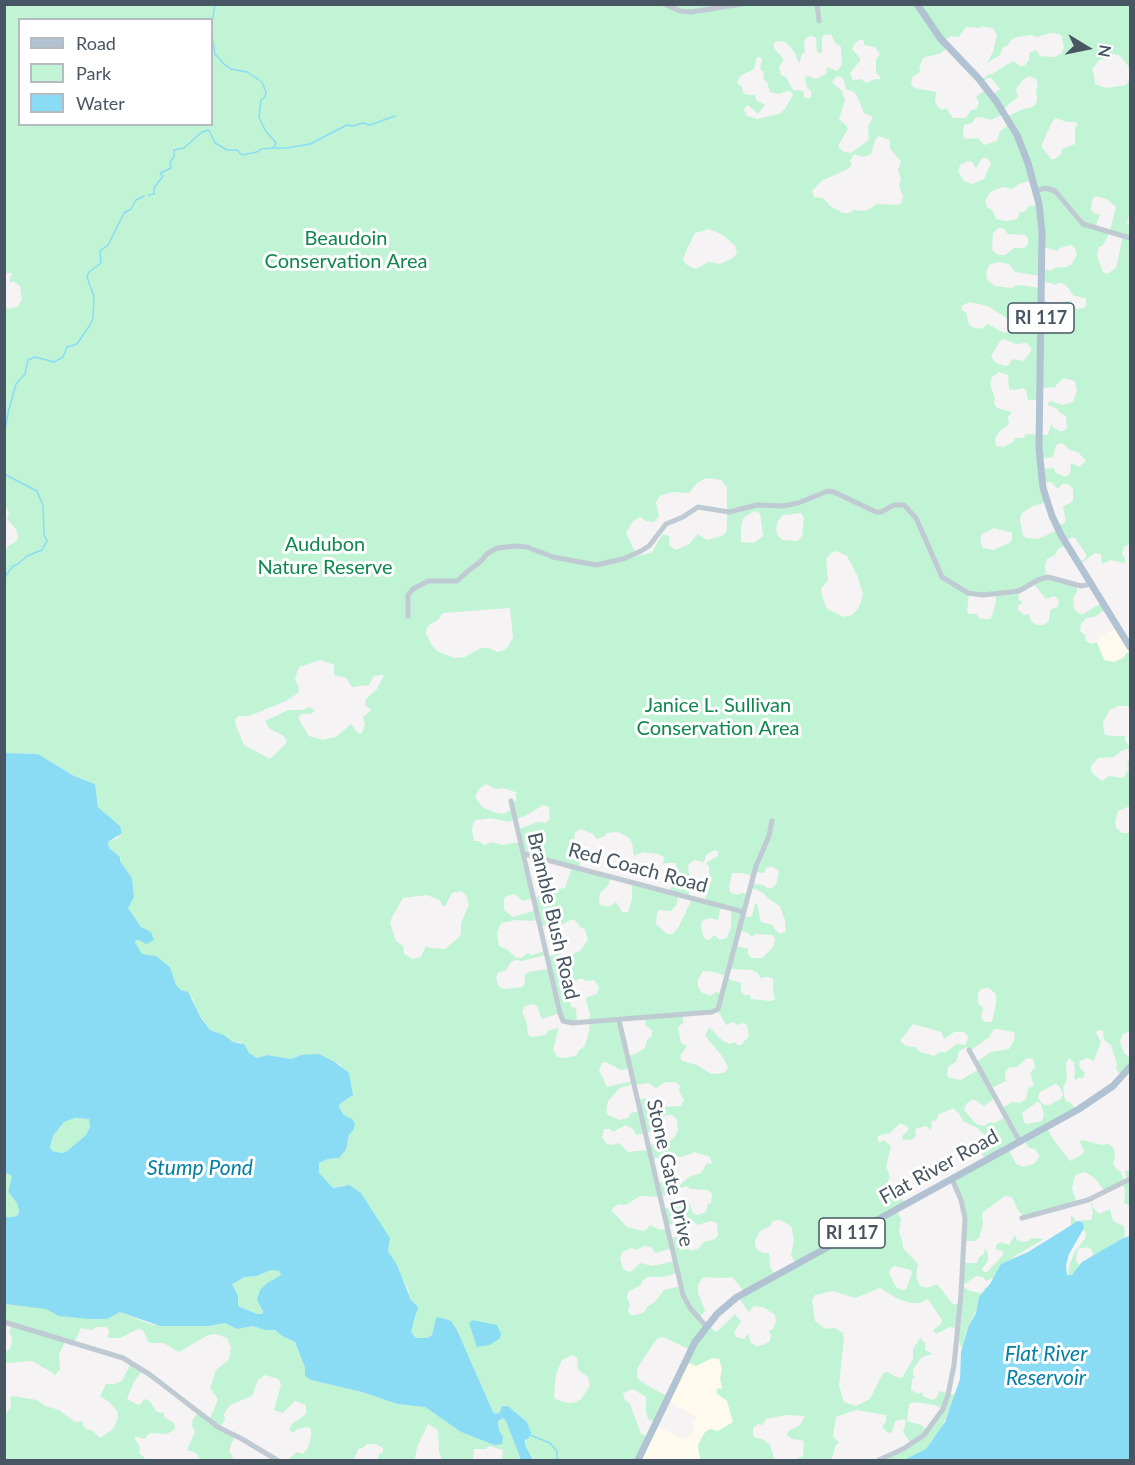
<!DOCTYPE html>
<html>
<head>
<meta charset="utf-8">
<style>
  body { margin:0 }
  #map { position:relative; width:1135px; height:1465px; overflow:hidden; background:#f5f3f3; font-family:Lato,sans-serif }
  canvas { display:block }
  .frame { position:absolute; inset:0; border:6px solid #485663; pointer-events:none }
  .legend { position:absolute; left:18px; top:18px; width:195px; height:108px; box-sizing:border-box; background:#fff; border:2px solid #b6bbc1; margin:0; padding:8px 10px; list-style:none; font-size:18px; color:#485663 }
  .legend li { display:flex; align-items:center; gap:12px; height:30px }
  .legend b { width:30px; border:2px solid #b6bbc1 }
  .north { position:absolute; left:1057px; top:18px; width:60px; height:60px; -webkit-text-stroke:4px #fff; paint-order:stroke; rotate:100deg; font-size:16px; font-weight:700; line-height:24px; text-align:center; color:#485663 }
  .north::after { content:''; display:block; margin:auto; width:21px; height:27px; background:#485663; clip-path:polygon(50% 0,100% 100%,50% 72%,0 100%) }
</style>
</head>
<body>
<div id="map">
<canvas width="1135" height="1465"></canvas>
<div class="frame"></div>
<ul class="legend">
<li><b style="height:8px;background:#b1c2d3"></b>Road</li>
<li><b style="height:16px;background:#c0f4d5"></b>Park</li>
<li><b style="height:16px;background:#8adcf4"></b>Water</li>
</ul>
<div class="north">N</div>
</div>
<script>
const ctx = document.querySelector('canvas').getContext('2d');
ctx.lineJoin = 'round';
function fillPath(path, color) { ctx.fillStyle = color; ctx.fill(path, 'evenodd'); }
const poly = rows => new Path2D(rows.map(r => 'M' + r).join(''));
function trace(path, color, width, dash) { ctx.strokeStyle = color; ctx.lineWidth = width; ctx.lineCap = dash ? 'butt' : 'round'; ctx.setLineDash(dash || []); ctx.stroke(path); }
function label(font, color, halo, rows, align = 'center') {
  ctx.font = font + ' Lato,sans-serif'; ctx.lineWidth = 6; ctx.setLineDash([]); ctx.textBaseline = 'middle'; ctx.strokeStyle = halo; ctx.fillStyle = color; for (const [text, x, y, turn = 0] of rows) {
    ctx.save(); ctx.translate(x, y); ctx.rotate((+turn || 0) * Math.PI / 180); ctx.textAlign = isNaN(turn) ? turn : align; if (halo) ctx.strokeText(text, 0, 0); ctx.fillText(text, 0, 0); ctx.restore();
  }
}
const commercial = poly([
  [1118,627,1130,650,1123,658,1114,662,1104,660,1097,642,1098,638],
  [712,1358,719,1359,722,1370,720,1379,722,1382,721,1389,723,1396,727,1401,733,1422,718,1431,710,1429,698,1445,700,1460,639,1460,655,1425,683,1439,693,1432,694,1427,692,1421,697,1418,667,1400,686,1362,696,1366]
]);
const green = poly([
  [5,5,1130,5,1130,68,1119,55,1113,54,1098,61,1092,70,1094,74,1095,84,1106,88,1126,85,1130,79,1130,212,1127,223,1130,227,1130,544,1124,547,1122,554,1125,558,1125,563,1110,560,1102,564,1101,554,1095,553,1080,564,1079,563,1086,558,1086,554,1075,538,1072,537,1065,541,1067,545,1058,549,1055,555,1047,559,1045,566,1046,577,1077,585,1077,592,1073,598,1074,609,1078,613,1083,614,1103,602,1106,609,1094,617,1086,618,1081,624,1080,631,1085,635,1086,641,1092,644,1097,642,1104,660,1114,662,1123,658,1130,650,1130,706,1118,706,1110,710,1104,720,1103,725,1105,735,1111,736,1125,736,1125,740,1130,748,1121,751,1114,757,1098,758,1091,766,1091,770,1092,773,1102,781,1109,776,1123,778,1129,769,1127,762,1130,760,1130,806,1118,811,1115,822,1116,828,1122,833,1130,833,1130,1031,1122,1035,1120,1042,1124,1053,1130,1058,1130,1067,1122,1076,1116,1069,1117,1064,1111,1045,1104,1040,1103,1031,1098,1030,1096,1033,1101,1042,1094,1061,1087,1058,1080,1061,1079,1066,1085,1073,1083,1078,1078,1078,1076,1081,1074,1077,1075,1069,1074,1062,1069,1058,1066,1063,1067,1080,1063,1087,1064,1096,1066,1101,1071,1103,1077,1111,1047,1128,1053,1139,1070,1161,1083,1154,1084,1151,1079,1141,1083,1140,1101,1145,1109,1144,1114,1149,1115,1157,1113,1164,1117,1170,1122,1172,1121,1174,1125,1182,1127,1180,1125,1171,1130,1170,1130,1206,1124,1203,1125,1191,1123,1184,1105,1192,1095,1178,1085,1172,1076,1175,1074,1178,1072,1188,1077,1203,1024,1216,1019,1212,1012,1197,1005,1196,983,1212,982,1216,983,1224,979,1238,974,1241,965,1241,965,1219,952,1180,986,1160,982,1154,987,1140,986,1136,977,1128,963,1121,960,1115,953,1108,938,1115,936,1121,932,1120,931,1130,926,1126,915,1129,916,1136,911,1140,902,1139,903,1135,908,1131,908,1127,900,1123,890,1133,877,1136,879,1143,884,1140,891,1146,886,1166,890,1177,883,1191,888,1196,896,1194,900,1196,906,1204,896,1210,901,1219,899,1232,902,1240,903,1248,918,1264,916,1276,920,1286,927,1288,937,1284,953,1304,960,1304,964,1263,977,1263,979,1257,984,1254,985,1248,988,1254,988,1261,982,1269,984,1272,987,1272,1003,1255,1003,1252,996,1249,996,1245,1001,1242,1009,1245,1015,1235,1017,1240,1023,1242,1029,1241,1030,1238,1044,1239,1015,1256,995,1277,986,1281,983,1277,976,1276,962,1286,970,1291,980,1293,983,1292,985,1287,987,1288,966,1330,962,1350,958,1338,958,1328,950,1327,936,1334,933,1330,940,1325,942,1320,928,1299,920,1303,911,1303,898,1299,880,1288,855,1298,833,1291,815,1295,812,1300,815,1321,825,1329,835,1328,843,1333,844,1338,839,1386,844,1402,856,1406,870,1399,883,1373,888,1372,896,1377,902,1378,913,1359,913,1349,921,1337,922,1341,925,1342,925,1350,933,1354,925,1356,920,1359,913,1370,913,1375,915,1377,912,1379,911,1390,918,1394,922,1392,923,1396,933,1400,936,1398,940,1391,956,1395,939,1433,932,1439,927,1450,915,1460,879,1460,910,1442,903,1432,906,1422,904,1419,895,1421,892,1432,888,1433,883,1428,883,1425,886,1422,886,1415,856,1410,836,1417,833,1436,839,1443,836,1445,831,1460,795,1460,803,1456,804,1442,801,1440,792,1439,787,1435,787,1432,800,1425,805,1416,786,1415,766,1419,762,1425,758,1424,753,1428,753,1435,756,1438,762,1439,770,1445,775,1460,700,1460,698,1445,705,1432,710,1429,718,1431,733,1422,727,1401,716,1393,718,1388,721,1389,722,1387,720,1379,722,1369,719,1359,712,1358,696,1366,686,1362,691,1350,663,1337,658,1338,653,1344,638,1367,637,1376,638,1379,647,1385,668,1397,656,1422,648,1419,646,1412,646,1397,633,1389,623,1393,625,1400,630,1404,641,1434,649,1437,639,1460,533,1460,525,1445,529,1429,527,1422,508,1406,504,1405,500,1412,495,1414,493,1412,457,1330,436,1318,432,1335,427,1338,416,1338,411,1332,416,1316,407,1287,388,1251,390,1238,361,1193,344,1185,333,1188,319,1174,319,1163,328,1159,339,1158,346,1150,349,1135,354,1129,339,1107,340,1104,351,1097,341,1065,330,1059,301,1055,291,1059,267,1055,257,1058,249,1053,241,1042,233,1042,224,1035,210,1030,196,1009,193,999,175,985,170,967,156,956,142,954,135,942,136,940,139,940,141,927,127,908,134,897,132,878,120,861,120,857,109,848,108,842,119,837,120,826,98,807,95,784,74,776,38,754,5,753,5,552,8,546,17,541,18,536,16,529,7,519,9,514,5,503,4,307,9,309,17,307,22,300,20,286,14,282,9,282,12,273,5,273],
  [20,20,212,20,212,124,20,124],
  [981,26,993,28,997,35,993,52,987,63,1000,55,1003,47,1007,46,1011,40,1017,37,1031,35,1037,37,1051,33,1059,34,1062,36,1064,47,1062,53,1055,57,1040,56,1036,50,1029,53,1029,60,1024,66,1020,66,1013,61,992,74,988,75,981,80,981,82,990,77,1000,89,992,95,986,89,976,97,979,102,977,108,970,111,966,118,953,118,946,108,942,110,938,107,935,101,936,92,915,88,912,86,911,83,913,76,921,72,919,67,923,58,941,53,947,48,945,40,951,36,959,37,966,27,980,28],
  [831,34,835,43,841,47,842,65,837,71,827,67,826,74,820,77,814,79,809,76,805,77,807,88,811,91,811,98,805,98,803,91,793,90,786,77,781,75,779,66,784,60,774,48,774,43,777,41,786,42,795,53,799,64,802,54,805,52,804,42,807,37,812,36,816,38,817,52,822,53,822,37,825,35],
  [861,39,864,41,864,45,875,47,880,54,876,59,876,73,881,77,880,79,875,79,866,83,861,79,853,80,850,73,860,61,860,58,852,49,855,43],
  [757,57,762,58,760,69,764,72,763,79,767,82,770,92,779,94,790,90,793,95,785,109,779,114,757,119,747,116,744,110,745,107,748,105,758,114,765,105,756,100,755,95,748,95,743,93,742,87,737,83,740,76,754,69],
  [837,76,843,78,846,89,854,92,857,96,864,113,873,117,868,126,869,140,851,153,842,151,838,146,848,129,846,125,839,119,845,100,842,91,832,82],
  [1029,76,1036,79,1038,85,1036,91,1037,97,1036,104,1032,107,1023,109,1008,116,1010,124,1000,131,997,141,984,145,978,138,966,139,963,136,964,125,972,123,975,118,980,117,991,120,1003,114,1003,109,1018,97,1016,91,1017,87,1023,80],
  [1056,118,1067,122,1076,122,1078,124,1075,128,1075,144,1062,149,1061,154,1055,159,1051,159,1041,146,1052,122],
  [879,136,890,140,890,149,901,161,898,170,901,179,899,186,903,196,902,202,899,205,877,204,866,211,854,210,849,213,843,213,830,206,823,198,814,197,812,191,823,180,846,170,852,165,850,161,854,154,864,157,871,154,876,138],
  [982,158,987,158,991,163,984,179,972,184,964,181,958,171,960,165,968,161,972,162,976,168],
  [1033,180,1038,205,1029,206,1024,212,1020,212,1017,219,1007,221,996,219,993,211,987,207,985,201,990,192,1003,187,1012,189,1021,183],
  [1095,196,1107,199,1116,207,1110,231,1095,227,1100,215,1094,213,1091,210,1092,200],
  [998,228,1003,228,1008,234,1025,235,1028,238,1028,245,1024,248,1014,248,1005,255,998,255,992,250,993,233],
  [709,229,723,235,735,246,737,253,733,258,720,264,709,262,696,269,692,268,686,264,683,259,688,247,695,233],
  [1110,232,1123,236,1116,268,1107,274,1103,272,1097,256,1098,248,1103,245],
  [1070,245,1074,247,1077,254,1072,264,1066,267,1054,268,1051,271,1042,269,1043,247,1058,251,1060,248],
  [998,262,1009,264,1015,272,1041,276,1042,282,1052,283,1055,285,1059,283,1065,284,1074,296,1086,298,1086,306,1084,308,1076,309,1073,307,1071,301,1052,303,1042,301,1041,288,1017,285,1011,288,995,286,987,280,986,273,989,265],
  [970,302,988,306,1011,321,1012,325,1009,331,1005,333,987,324,982,329,972,327,969,325,966,312,961,310,963,305],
  [1004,339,1016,344,1027,343,1032,349,1029,354,1023,361,1012,359,1009,365,1005,366,996,363,991,356,1000,341],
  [999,372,1008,375,1009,389,1015,390,1023,388,1026,390,1028,400,1039,400,1040,389,1050,387,1055,388,1057,384,1064,378,1075,381,1077,391,1073,402,1063,405,1050,401,1047,405,1056,408,1060,413,1066,416,1067,428,1064,431,1060,431,1054,428,1051,424,1048,435,1026,434,1023,438,1015,438,1013,442,1004,447,996,446,995,439,999,432,1009,424,1008,417,1012,412,997,408,994,403,995,398,990,384,992,377],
  [1062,443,1070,450,1078,452,1086,461,1079,467,1071,463,1070,474,1065,477,1055,472,1054,468,1041,469,1040,459,1053,457,1056,445],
  [706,478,721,480,727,487,727,531,722,536,707,540,698,534,689,544,676,550,670,546,669,536,663,534,651,553,637,556,626,533,633,521,641,517,646,521,654,522,659,516,656,502,660,496,672,492,689,493,697,483],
  [1043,482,1051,482,1058,489,1062,484,1068,484,1073,489,1073,501,1063,507,1066,522,1058,526,1058,530,1038,539,1026,538,1023,535,1020,521,1021,514,1031,507,1046,502],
  [754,511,760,513,763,536,754,543,741,542,741,528,743,518],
  [801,513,804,518,802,536,798,541,783,540,778,536,776,529,778,521,783,515],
  [994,528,1010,532,1012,533,1012,540,1009,543,993,550,983,548,980,541,982,534],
  [837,551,847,556,857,575,863,594,860,605,856,611,852,615,844,617,827,609,821,592,822,587,828,581,826,559,831,553],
  [1034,584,1046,599,1054,596,1059,600,1058,606,1050,610,1049,621,1044,625,1036,625,1031,621,1029,614,1024,615,1018,610,1018,606,1023,602,1019,600,1018,591],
  [969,593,995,594,996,602,991,619,981,619,976,614,970,614,967,612],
  [510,608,513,637,508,647,504,650,498,652,488,648,481,648,465,657,454,658,437,651,431,644,426,633,427,628,430,624,437,621,443,613],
  [321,660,334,665,334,675,346,678,352,687,369,685,374,676,384,675,377,689,366,699,365,705,371,710,363,717,365,725,362,733,358,733,351,724,336,737,330,738,323,740,309,736,298,718,301,714,311,714,315,710,309,707,303,710,288,710,265,721,270,729,284,736,287,742,270,759,244,745,236,726,235,720,238,716,249,716,286,701,298,693,299,688,295,678,299,667],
  [486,784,496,789,502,788,516,792,516,800,513,803,513,809,503,814,496,813,482,807,475,797,479,789],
  [543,805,549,807,550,818,546,823,538,822,519,829,520,842,503,845,491,842,484,845,479,841,474,841,472,831,473,823,476,820,491,818,508,822,525,816],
  [581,829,593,834,597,839,605,836,607,833,618,832,628,837,632,843,634,856,643,852,658,854,664,857,663,865,666,863,675,863,678,869,674,875,670,892,632,883,632,899,628,912,622,912,616,902,609,907,601,905,599,903,600,893,609,884,610,876,579,868,582,851,574,844,574,840,575,832],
  [715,850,718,852,718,856,706,863,709,867,709,874,712,879,704,901,692,899,678,928,672,934,667,934,656,924,657,913,659,910,671,911,677,904,678,895,687,897,695,883,689,875,688,865,694,860,704,862,706,855],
  [525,855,572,867,565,888,550,890,543,888,543,895,534,899,536,910,513,917,504,910,504,899,507,896,515,894,522,901,533,898],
  [771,866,779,871,776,885,772,888,767,888,763,885,752,884,752,888,762,892,769,899,780,906,785,920,786,931,780,934,775,930,773,925,761,922,757,904,755,903,752,916,750,917,744,916,749,894,741,893,737,895,730,892,729,887,732,873,742,873,754,876,756,872,764,873,766,868],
  [461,891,466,895,469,905,461,923,461,934,458,938,445,949,430,948,426,946,421,957,413,959,404,954,403,946,396,941,390,923,392,917,403,898,427,895,440,900,442,906,445,906,452,893],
  [721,907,731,909,731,927,727,938,720,940,714,935,711,939,707,940,704,937,701,928,702,921,710,918,718,920],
  [516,920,530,921,538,920,540,926,561,925,570,920,575,920,580,927,585,929,588,940,580,951,570,955,557,954,547,957,547,969,529,972,524,975,525,981,523,987,503,989,498,986,496,978,498,973,506,970,511,962,516,960,522,961,546,955,545,951,532,955,528,953,521,958,515,957,508,950,499,946,497,932,501,923],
  [741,931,748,933,752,937,756,934,772,935,775,938,774,946,762,958,751,958,748,954,748,949,737,946],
  [731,969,752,970,758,973,760,978,768,977,773,979,773,989,775,999,771,1001,751,999,750,995,744,995,741,992,741,983,728,979,723,994,716,992,710,996,701,992,698,986,698,979,703,971,715,972,728,977],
  [581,978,586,981,594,980,599,987,597,994,587,997,586,1000,590,1013,589,1031,585,1046,579,1050,576,1056,562,1058,557,1057,553,1050,559,1026,558,1028,548,1031,545,1035,532,1037,528,1035,527,1024,522,1011,525,1006,534,1004,537,1006,542,1019,560,1013,564,1022,577,1022,576,1009,571,1006,568,994,572,982],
  [989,988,996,994,996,1003,993,1019,991,1022,984,1022,981,1018,983,1008,978,1003,978,993,981,989],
  [718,1011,726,1025,733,1022,738,1025,743,1023,747,1025,749,1036,741,1045,737,1045,735,1042,730,1044,723,1041,709,1027,705,1036,723,1057,728,1068,724,1073,711,1074,697,1065,682,1061,680,1056,687,1046,681,1043,678,1027,683,1023,683,1015],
  [645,1018,646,1026,652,1030,652,1036,647,1040,645,1048,635,1054,627,1056,621,1019],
  [913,1024,941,1032,944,1039,954,1032,964,1032,968,1036,966,1045,957,1044,946,1052,939,1052,934,1056,920,1052,916,1047,906,1046,900,1041],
  [996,1029,1014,1032,1015,1038,1009,1049,991,1052,976,1062,979,1069,961,1080,949,1078,947,1075,948,1067,956,1062,959,1051,967,1047,970,1051,989,1037,993,1030],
  [1027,1058,1033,1059,1035,1067,1030,1073,1034,1085,1028,1089,1026,1099,1020,1103,1012,1102,1002,1108,1005,1117,995,1123,990,1122,984,1126,976,1124,964,1110,966,1104,973,1099,984,1106,995,1098,990,1089,1006,1081,1005,1072,1008,1068,1017,1067],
  [606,1062,621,1070,630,1068,632,1081,607,1087,599,1070,602,1063],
  [665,1082,676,1082,680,1086,679,1091,684,1100,681,1106,662,1107,658,1102,651,1103,647,1098,638,1100,640,1111,631,1113,628,1118,620,1120,608,1115,606,1110,608,1101,620,1088,633,1084,635,1085,648,1083,656,1088],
  [1055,1084,1059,1086,1063,1094,1061,1099,1049,1105,1042,1104,1038,1097,1040,1092],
  [1037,1102,1041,1104,1044,1115,1042,1121,1027,1124,1024,1122,1022,1113],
  [667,1115,672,1115,677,1120,678,1130,675,1136,672,1140,649,1145,649,1150,628,1152,619,1143,613,1145,607,1144,602,1137,604,1129,610,1129,613,1132,625,1125,633,1129,636,1135,646,1133,659,1128,659,1120],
  [1024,1140,1029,1148,1035,1149,1040,1156,1034,1164,1023,1167,1016,1164,1008,1149],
  [695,1152,710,1157,712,1164,707,1163,701,1173,689,1177,679,1186,670,1186,666,1182,658,1183,652,1159,669,1156,682,1157],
  [686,1186,691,1189,708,1190,712,1194,711,1203,708,1204,706,1212,697,1215,693,1213,689,1203,664,1209,668,1225,692,1220,698,1225,710,1221,717,1223,718,1235,715,1239,704,1242,699,1248,692,1251,686,1248,685,1235,671,1238,668,1228,660,1230,650,1225,647,1229,643,1231,627,1227,611,1210,618,1204,626,1205,640,1196,661,1197,674,1192,679,1192,681,1188],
  [780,1220,791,1226,794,1240,791,1255,796,1264,775,1275,770,1267,769,1253,763,1253,756,1249,755,1241,760,1231,770,1226,773,1221],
  [643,1246,651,1247,655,1253,673,1248,674,1261,653,1266,640,1263,633,1270,629,1272,623,1269,620,1259,622,1252,632,1248,637,1250],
  [895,1266,911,1270,912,1273,906,1289,902,1290,896,1287,889,1273,891,1268],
  [678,1273,681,1286,664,1290,655,1302,648,1306,643,1313,636,1315,631,1315,628,1311,630,1304,627,1298,628,1292,641,1285,643,1280,648,1277,663,1277],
  [707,1277,721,1278,732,1277,744,1291,738,1297,749,1312,754,1306,763,1307,775,1315,776,1321,773,1329,769,1331,771,1336,769,1342,763,1345,757,1346,751,1343,748,1333,744,1339,736,1337,734,1332,741,1321,735,1314,718,1331,715,1331,699,1318,705,1311,698,1293,698,1285,702,1278],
  [572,1355,577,1358,578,1370,588,1377,590,1386,581,1399,576,1402,568,1403,555,1399,554,1396,556,1374,562,1360],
  [914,1402,935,1405,942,1409,927,1430,921,1425,907,1421,909,1404],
  [75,1118,89,1119,90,1127,86,1135,67,1151,62,1153,52,1151,50,1147,53,1136,64,1122],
  [4,1172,12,1176,8,1192,17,1203,19,1211,18,1215,13,1217,5,1217],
  [1090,1199,1093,1208,1099,1214,1110,1209,1113,1221,1124,1226,1125,1236,1093,1256,1092,1250,1088,1247,1078,1249,1076,1259,1078,1264,1083,1266,1068,1279,1069,1266,1075,1251,1085,1239,1086,1233,1080,1226,1071,1225,1071,1215,1076,1221,1091,1220,1093,1213],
  [271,1270,279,1271,281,1275,267,1283,262,1314,257,1314,238,1306,237,1296,232,1284,245,1277,257,1276],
  [4,1304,115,1314,120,1312,153,1325,209,1326,225,1323,237,1329,253,1326,265,1330,275,1330,282,1336,295,1342,305,1368,305,1376,311,1380,362,1392,397,1404,425,1407,461,1432,494,1445,503,1439,499,1430,498,1420,503,1418,506,1421,521,1460,502,1460,503,1450,489,1446,486,1449,474,1449,473,1460,442,1460,439,1452,438,1430,428,1424,417,1447,415,1460,378,1460,378,1455,383,1452,383,1448,376,1444,367,1444,363,1448,358,1449,354,1460,288,1460,297,1452,303,1454,308,1448,311,1436,311,1429,308,1427,297,1429,294,1433,289,1430,292,1424,306,1414,306,1405,295,1401,283,1413,274,1410,281,1385,279,1379,265,1375,258,1380,252,1396,230,1405,224,1414,225,1420,219,1428,235,1436,229,1450,234,1460,201,1460,196,1453,187,1450,195,1432,192,1425,193,1419,199,1412,209,1420,215,1407,218,1399,210,1388,216,1370,229,1360,231,1347,227,1338,216,1334,208,1335,179,1352,164,1343,149,1343,143,1330,138,1329,120,1338,108,1338,109,1330,106,1327,96,1327,93,1330,81,1328,74,1343,65,1341,59,1355,60,1369,54,1376,53,1373,32,1361,5,1363,5,1353,11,1347,12,1337,9,1333,12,1325,5,1322],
  [131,1363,143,1370,134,1382,127,1399,138,1405,141,1404,144,1399,150,1401,157,1412,164,1413,164,1417,174,1423,175,1429,167,1434,150,1433,144,1439,135,1436,135,1439,140,1447,139,1453,147,1460,5,1460,4,1417,11,1406,10,1397,13,1396,37,1400,45,1406,59,1410,75,1422,83,1421,83,1425,86,1429,93,1431,100,1438,114,1428,118,1417,117,1411,109,1402,100,1396,106,1384,115,1384,122,1381]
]);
const water = poly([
  [5,753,38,754,74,776,95,784,98,807,120,826,122,833,108,842,109,848,120,857,120,861,132,878,134,897,128,908,141,927,151,932,154,940,146,944,139,940,136,940,135,942,142,954,156,956,170,967,176,985,181,990,188,992,201,1018,210,1030,224,1035,233,1042,244,1044,249,1053,257,1058,267,1055,291,1059,301,1055,319,1054,335,1062,349,1073,353,1095,340,1104,339,1107,344,1115,352,1119,355,1123,354,1129,349,1135,346,1150,339,1158,328,1159,319,1163,319,1173,333,1188,349,1185,361,1193,390,1238,388,1251,397,1265,411,1300,418,1307,411,1332,416,1338,427,1338,432,1335,436,1318,439,1317,451,1321,457,1330,493,1412,496,1414,500,1412,502,1406,508,1406,527,1422,531,1433,528,1439,525,1440,525,1445,533,1460,521,1460,506,1421,503,1418,498,1421,499,1430,503,1437,502,1444,494,1445,461,1432,425,1407,397,1404,362,1392,311,1380,305,1376,305,1368,295,1342,282,1336,275,1330,265,1330,253,1326,237,1329,225,1323,209,1326,160,1326,120,1312,107,1319,89,1319,59,1316,46,1309,5,1304,5,1217,13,1217,18,1215,19,1211,17,1203,8,1192,12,1176,4,1172],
  [75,1118,89,1119,90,1127,86,1135,67,1151,62,1153,52,1151,50,1147,53,1136,64,1122],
  [271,1270,279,1271,281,1275,267,1283,260,1290,257,1300,263,1311,262,1314,257,1314,238,1306,238,1296,232,1284,245,1277,257,1276],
  [1078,1221,1083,1223,1084,1228,1069,1254,1066,1265,1067,1275,1072,1275,1082,1262,1123,1238,1130,1236,1130,1460,904,1460,926,1449,945,1422,960,1379,961,1352,968,1327,976,1313,979,1297,990,1284,1001,1264,1028,1252],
  [472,1320,497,1325,501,1334,500,1338,490,1345,477,1347,469,1323]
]);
const stream = poly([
  [212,23,215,4],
  [275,148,287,148,310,144,347,125,353,126,363,123,370,125,395,116],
  [148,195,154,194,154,188,163,176,160,173,171,168,170,162,174,157,174,150,184,148,202,132,209,130,215,143,227,150,237,150,242,155,257,152,261,149,273,148,276,143,265,130,259,117,261,100,265,97,266,92,262,82,247,72,231,69,224,64,215,54,212,35],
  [4,436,8,413,16,384,25,374,28,360,35,357,54,362,63,357,67,347,77,344,90,325,93,318,94,297,87,277,89,272,101,263,100,251,108,245,124,213,131,209,136,200,144,196],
  [4,474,37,491,43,506,44,535,47,541,42,550,27,556,18,564,13,566,4,578],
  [530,1435,550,1443,557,1451,557,1458,559,1460]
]);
const minor = poly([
  [664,4,680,11,691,12,742,4],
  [817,4,819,21],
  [1036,191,1045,188,1055,191,1083,224,1130,238],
  [408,616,408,595,413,589,428,581,457,581,468,571,480,562,488,553,497,548,516,546,527,547,553,557,596,565,623,559,641,551,649,546,666,524,683,517,698,507,729,512,757,505,783,506,798,503,828,491,834,492,876,512,881,512,894,505,904,505,916,518,942,577,968,593,983,595,1019,591,1038,580,1048,577,1081,586,1092,584],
  [511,801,560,1013,563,1021,572,1023,712,1012,718,1009,756,866,769,836,772,821],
  [524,854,744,912],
  [619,1020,683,1295,690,1308,706,1326],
  [969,1050,1020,1142],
  [1022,1218,1088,1200,1130,1179],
  [4,1322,123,1358,149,1374,218,1427,242,1439,277,1460],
  [879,1460,903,1449,924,1435,943,1409,948,1395,954,1365,961,1294,965,1218,961,1200,952,1179]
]);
const major = poly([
  [917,4,940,38,979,79,996,101,1017,135,1028,163,1039,204,1042,232,1039,448,1043,488,1052,516,1061,535,1130,647],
  [638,1460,695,1342,717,1314,737,1297,1079,1109,1113,1086,1130,1067]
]);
const shields = [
  [1041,318,66],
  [852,1233,66]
];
const shieldNames = [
  ["RI 117",1041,318],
  ["RI 117",852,1233]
];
const parkNames = [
  ["Beaudoin",346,239],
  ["Conservation Area",346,262],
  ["Audubon",325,545],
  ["Nature Reserve",325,568],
  ["Janice L. Sullivan",718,706],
  ["Conservation Area",718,729]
];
const streetNames = [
  ["Red Coach Road",638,868,15],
  ["Bramble Bush Road",553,916,77],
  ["Flat River Road",939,1167,-29],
  ["Stone Gate Drive",670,1173,77]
];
const waterNames = [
  ["Stump Pond",200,1168],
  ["Flat River",1046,1354],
  ["Reservoir",1046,1378]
];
fillPath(commercial, '#fefaee');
fillPath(green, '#c0f4d5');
fillPath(water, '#8adcf4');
trace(stream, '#8adcf4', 1.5);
trace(minor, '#c0cad3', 5);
trace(major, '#b1c2d3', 7);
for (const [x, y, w] of shields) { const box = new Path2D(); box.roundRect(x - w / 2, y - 15, w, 30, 4.5); ctx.fillStyle = '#fff'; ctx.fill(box); trace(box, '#485663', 1.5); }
label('bold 18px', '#485663', null, shieldNames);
label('20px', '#10874e', '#fff', parkNames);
label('20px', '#485663', '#fff', streetNames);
label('italic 21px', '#0380a4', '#fff', waterNames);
</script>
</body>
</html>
